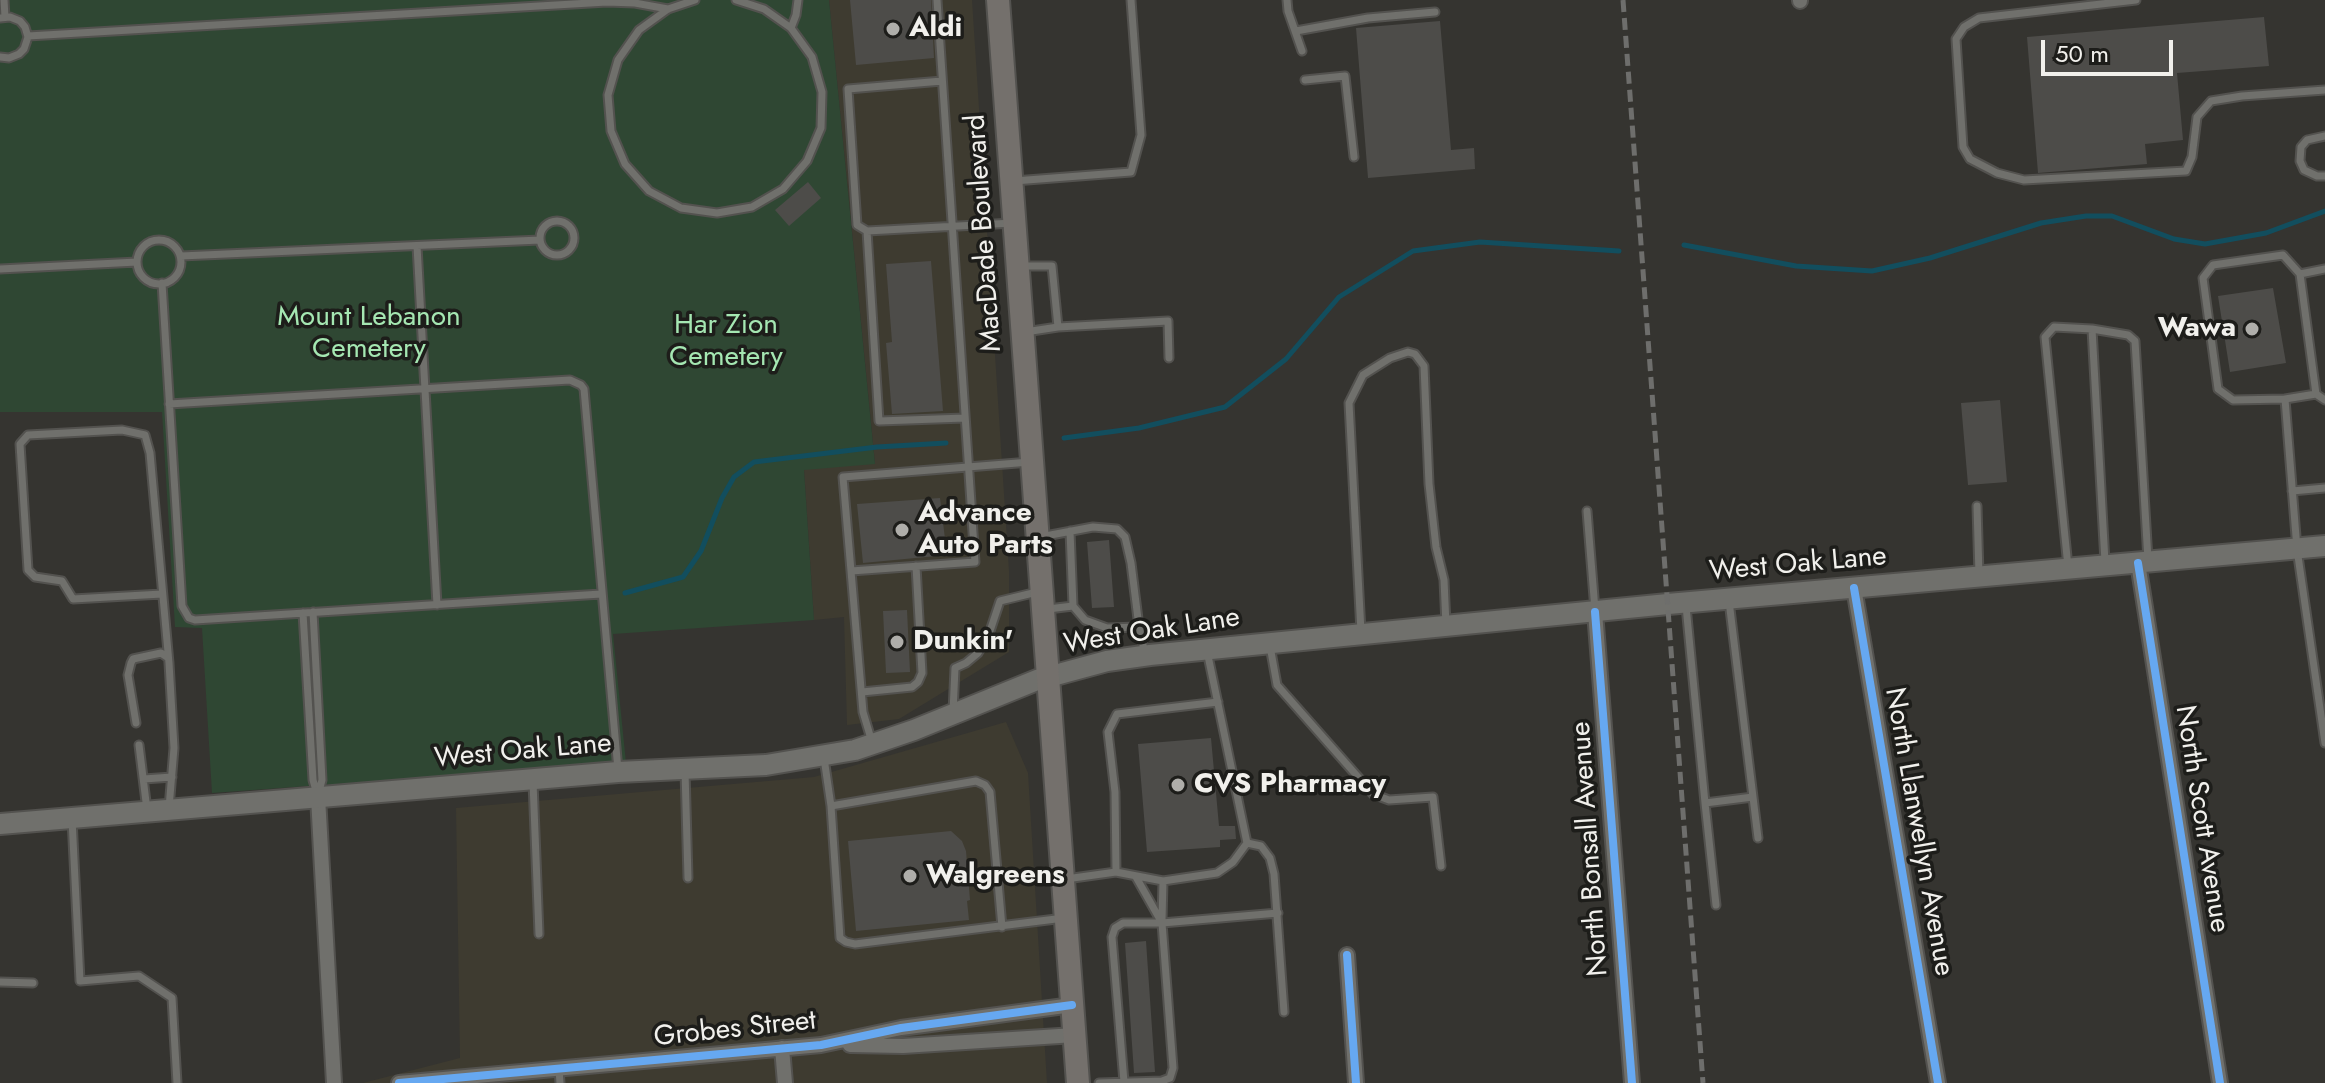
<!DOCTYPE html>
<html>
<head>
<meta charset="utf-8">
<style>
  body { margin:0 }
  #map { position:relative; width:2325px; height:1083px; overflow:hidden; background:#353430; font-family:Jost,sans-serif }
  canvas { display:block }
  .scale { position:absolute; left:2041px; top:40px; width:132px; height:36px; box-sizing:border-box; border:4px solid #f1f0ec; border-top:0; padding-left:10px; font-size:24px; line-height:28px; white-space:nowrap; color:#f1f0ec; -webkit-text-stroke:6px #1d1d1a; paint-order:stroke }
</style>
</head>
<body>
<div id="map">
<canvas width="2325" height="1083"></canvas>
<div class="scale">50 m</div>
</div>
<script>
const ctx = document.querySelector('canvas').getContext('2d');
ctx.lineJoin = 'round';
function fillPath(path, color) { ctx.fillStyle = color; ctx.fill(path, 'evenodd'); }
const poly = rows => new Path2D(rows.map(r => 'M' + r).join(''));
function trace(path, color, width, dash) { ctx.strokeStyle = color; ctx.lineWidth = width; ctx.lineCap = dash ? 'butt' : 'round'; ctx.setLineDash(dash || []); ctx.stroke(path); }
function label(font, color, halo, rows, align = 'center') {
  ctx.font = font + ' Jost,sans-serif'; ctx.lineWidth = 7; ctx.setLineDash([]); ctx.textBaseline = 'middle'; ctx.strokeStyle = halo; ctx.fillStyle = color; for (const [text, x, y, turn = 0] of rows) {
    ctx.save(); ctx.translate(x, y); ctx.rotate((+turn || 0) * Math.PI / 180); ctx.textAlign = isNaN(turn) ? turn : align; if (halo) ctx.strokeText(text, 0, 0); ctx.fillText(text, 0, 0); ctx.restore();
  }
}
const built = poly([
  [829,0,972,0,1009,571,1009,652,899,719,847,725,844,617,814,620,804,469,875,463],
  [1006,722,1028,773,1047,1083,363,1083,460,1058,456,808,814,777]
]);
const green = poly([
  [0,0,829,0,875,464,804,470,814,620,613,634,626,763,212,793,202,628,175,627,162,412,0,412]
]);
const stream = poly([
  [1684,245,1796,266,1872,271,1930,258,2041,223,2086,216,2112,216,2174,239,2205,244,2266,233,2325,211],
  [1064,438,1139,428,1225,407,1286,359,1339,297,1413,251,1480,242,1619,251],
  [625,593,683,577,701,551,722,498,734,477,754,462,877,447,946,443]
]);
const building = poly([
  [850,0,931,0,934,58,856,65],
  [2264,17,2269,66,2177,73,2183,140,2145,144,2147,164,2038,173,2027,37],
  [1440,21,1451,150,1474,148,1475,169,1368,178,1356,28],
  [808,182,821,198,789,226,775,210],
  [931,261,943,411,892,414,886,343,892,342,886,264],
  [2273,288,2286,363,2230,372,2218,296],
  [2000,400,2007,482,1968,485,1961,403],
  [940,498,947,555,863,563,857,504],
  [1109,540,1114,607,1092,608,1087,542],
  [907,610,910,672,886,673,883,611],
  [1211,738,1219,826,1235,826,1236,839,1220,840,1220,847,1147,852,1138,744],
  [951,831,962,841,966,851,970,900,967,901,969,920,856,931,848,841],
  [1146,941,1155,1072,1134,1073,1125,943]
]);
const lane = poly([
  [4,0,5,17],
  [695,0,668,9,639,30,618,60,608,95,611,131,625,164,649,191,681,208,717,213,752,207,783,189,807,161,821,128,822,92,812,57,791,28,764,9,736,0],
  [1287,0,1288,11,1302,51],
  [2136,0,1979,18,1964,27,1956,39,1963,147,1970,159,1997,173,2024,180,2186,171,2192,157,2197,117,2211,101,2242,96,2325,90],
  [0,18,10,17,20,21,25,27,28,37,24,49,19,54,9,58,0,57],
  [791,28,796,15,798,0],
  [1296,31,1368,18,1435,12],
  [28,36,607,2,635,3,668,9],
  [1305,80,1345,76,1354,157],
  [2325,136,2307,140,2301,147,2300,161,2304,170,2317,176,2325,176],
  [1014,181,1131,172,1141,135,1131,0],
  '540 238a17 17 0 1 1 34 0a17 17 0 1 1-34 0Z',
  [867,231,857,225,848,89,942,81],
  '137 262a22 22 0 1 1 44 0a22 22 0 1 1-44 0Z',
  [417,246,437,605],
  [181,256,540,240],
  [1020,266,1052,266,1058,327],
  [0,269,137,262],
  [2325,269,2300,274,2283,255,2213,265,2203,278,2218,389,2233,400,2285,399,2297,549,2325,743],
  [2300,274,2316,394,2325,400],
  [162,283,182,606,189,618,195,620,601,594],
  [2092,329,2105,562],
  [1025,332,1058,327,1168,321,1169,358],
  [2285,399,2316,394],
  [169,404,570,380,581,385,584,389,618,770],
  [965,418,879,421,867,231,1013,223],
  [2292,491,2325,488],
  [1977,506,1979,575],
  [1587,511,1595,610],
  [1070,531,1073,606,1085,620,1107,628,1139,627],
  [1040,537,1093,527,1117,529,1125,537,1131,563,1139,627,1145,654],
  [2068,567,2045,337,2054,327,2092,329,2128,335,2135,341,2148,560],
  [851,571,975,562,937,0],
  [162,594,73,599,62,581,35,577,28,570,20,444,28,435,122,430,145,435,150,453,169,663,174,748,169,808],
  [1729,601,1758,838],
  [1686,606,1705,803,1753,797],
  [1048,609,1073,606],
  [313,612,322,780,318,795],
  [303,613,313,780,317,794],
  [1361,632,1349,403,1363,375,1390,358,1408,352,1415,354,1424,366,1429,484,1436,547,1444,580,1446,625],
  [1270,646,1277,685,1373,794,1389,800,1433,797,1441,866],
  [862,692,912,687,918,682,922,673,916,566],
  [953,712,955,668,966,663,978,653,989,634,1000,601,1037,592],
  [136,723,128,675,131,663,133,659,161,653,167,657],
  [872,742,863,712,843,477,1030,462],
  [139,745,147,810],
  [824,758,831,806,840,938,846,942,855,944,1064,918],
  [685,771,688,878],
  [144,779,172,777],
  [533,782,539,934],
  [1705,803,1716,905],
  [831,806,976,781,985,785,990,792,1002,927],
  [72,819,80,981,139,976,172,998,177,1083],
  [1247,843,1261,846,1270,858,1274,874,1284,1012],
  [1116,872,1115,792,1108,732,1117,714,1218,702],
  [1136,877,1162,923],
  [1066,879,1116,872,1163,881,1217,873,1233,862,1247,843,1207,651],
  [1162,920,1163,881],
  [1162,923,1278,913],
  [0,982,33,983],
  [559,1069,560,1083],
  [1099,1083,1162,1081,1170,1078,1173,1068,1162,923,1123,923,1115,928,1112,937,1124,1082]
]);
const street = poly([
  [1800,0,1800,1],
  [2138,563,2220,1083],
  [1854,588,1938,1083],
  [1595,612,1632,1083],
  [318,797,334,1083],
  [1347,955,1356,1083],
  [850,1045,903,1046,1075,1035],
  [782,1048,785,1083],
  [399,1083,821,1045,901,1028,1072,1005]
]);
const secondary = poly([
  [0,824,618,772,766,765,855,750,914,730,1037,680,1107,661,1150,655,1668,604,2325,546]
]);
const primary = poly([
  [998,0,1078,1083]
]);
const rail = poly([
  [1623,0,1703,1083]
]);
const cycleway = poly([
  [2138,563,2220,1083],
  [1854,588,1938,1083],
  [1595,612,1632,1083],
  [1347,955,1356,1083],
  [399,1083,821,1045,901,1028,1072,1005]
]);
const markers = [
  [893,29,8,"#afaeaa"],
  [2252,329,8,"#afaeaa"],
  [902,530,8,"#afaeaa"],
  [897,642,8,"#afaeaa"],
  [1178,785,8,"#afaeaa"],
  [910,876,8,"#afaeaa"]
];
const poiNames = [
  ["Aldi",909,29],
  ["Wawa",2236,329,"right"],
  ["Advance",918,514],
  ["Auto Parts",918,546],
  ["Dunkin'",913,642],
  ["CVS Pharmacy",1194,785],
  ["Walgreens",926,876]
];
const streetNames = [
  ["MacDade Boulevard",985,233,-94],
  ["West Oak Lane",1798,565,-5],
  ["West Oak Lane",1152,632,-9],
  ["West Oak Lane",523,752,-5],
  ["North Scott Avenue",2201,819,81],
  ["North Llanwellyn Avenue",1918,832,80],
  ["North Bonsall Avenue",1591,849,-94],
  ["Grobes Street",735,1030,-6]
];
const parkNames = [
  ["Mount Lebanon",369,318],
  ["Cemetery",369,350],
  ["Har Zion",726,326],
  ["Cemetery",726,358]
];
fillPath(built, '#3e3b30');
fillPath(green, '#2f4733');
trace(stream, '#124e5e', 5);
fillPath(building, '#4d4c49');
trace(lane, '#53524f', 11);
trace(street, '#53524f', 18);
trace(secondary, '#53524f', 24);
trace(primary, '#53524f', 26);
trace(lane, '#70706c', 7);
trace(street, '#70706c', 14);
trace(secondary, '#70706c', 20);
trace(primary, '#74706c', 22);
trace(rail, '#6e6e6c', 5, [12, 6]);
trace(cycleway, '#66a8f1', 8);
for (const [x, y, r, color] of markers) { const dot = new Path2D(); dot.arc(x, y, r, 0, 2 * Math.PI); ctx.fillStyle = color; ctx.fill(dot); trace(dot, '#1d1d1a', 3); }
label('bold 28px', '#f1f0ec', '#1d1d1a', poiNames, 'left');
label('28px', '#f1f0ec', '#1d1d1a', streetNames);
label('28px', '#a5e7b2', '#1d1d1a', parkNames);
</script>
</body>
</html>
